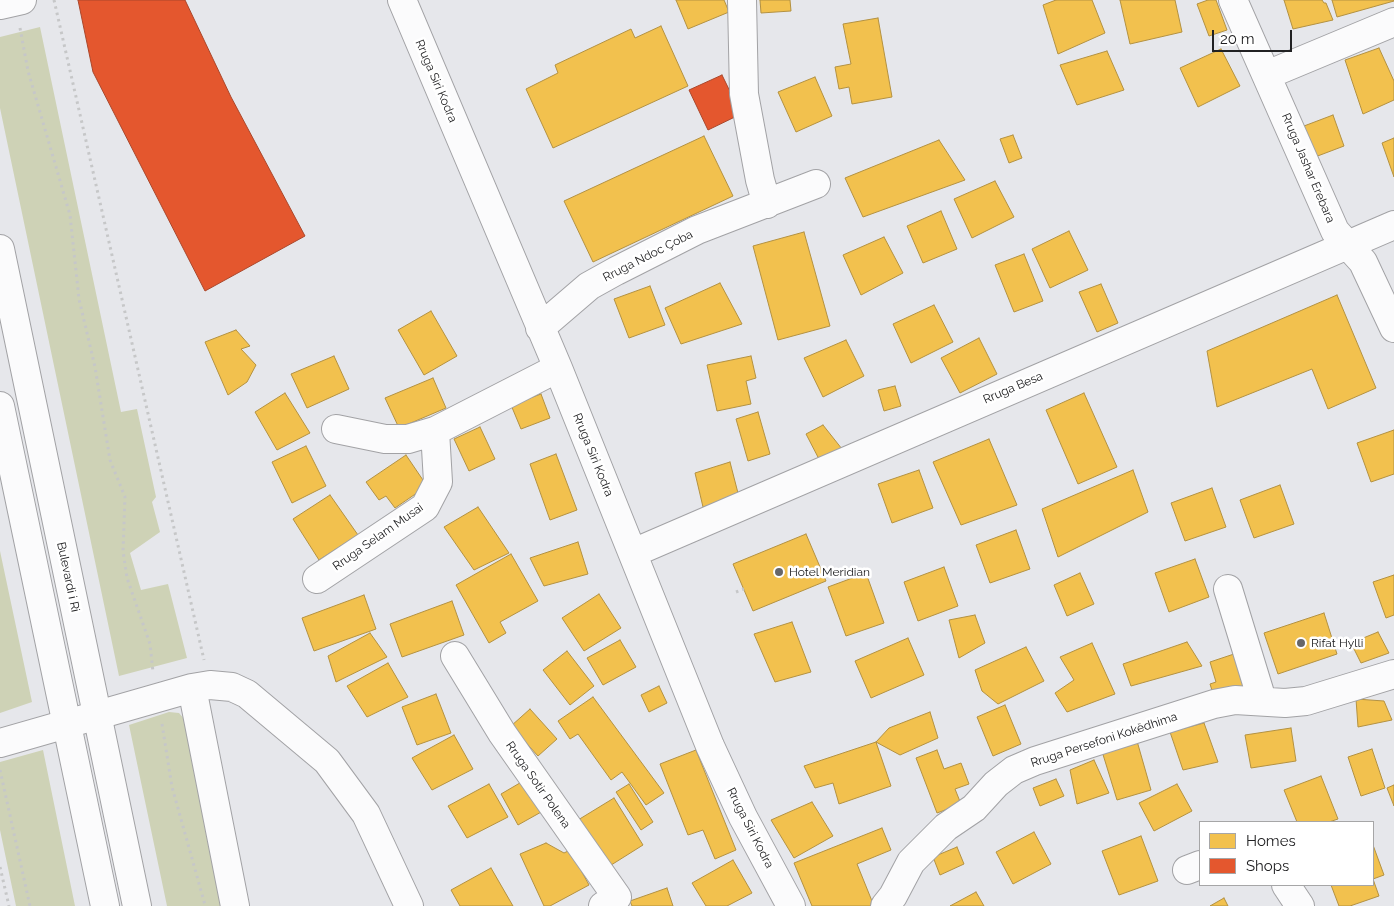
<!DOCTYPE html>
<html>
<head>
<meta charset="utf-8">
<style>
  body { margin:0 }
  #map { position:relative; width:1394px; height:906px; overflow:hidden; background:#e6e7eb; font-family:Raleway,sans-serif }
  canvas { display:block }
  .legend { position:absolute; left:1199px; top:821px; width:175px; height:65px; box-sizing:border-box; background:#fff; border:1px solid #a6a6a7; margin:0; padding:6px 9px; list-style:none; font-size:15px; color:#212123 }
  .legend li { display:flex; align-items:center; gap:10px; height:25px }
  .legend b { width:25px; border:1px solid #a6a6a7 }
  .scale { position:absolute; left:1212px; top:30px; width:80px; height:22px; box-sizing:border-box; border:2px solid #212123; border-top:0; padding-left:6px; font-size:15px; line-height:18px; white-space:nowrap; color:#212123; -webkit-text-stroke:4px #fff; paint-order:stroke }
</style>
</head>
<body>
<div id="map">
<canvas width="1394" height="906"></canvas>
<ul class="legend">
<li><b style="height:14px;background:#f2c14e"></b>Homes</li>
<li><b style="height:14px;background:#e4572e"></b>Shops</li>
</ul>
<div class="scale">20 m</div>
</div>
<script>
const ctx = document.querySelector('canvas').getContext('2d');
ctx.lineJoin = 'round';
function fillPath(path, color) { ctx.fillStyle = color; ctx.fill(path, 'evenodd'); }
const poly = rows => new Path2D(rows.map(r => 'M' + r).join(''));
function trace(path, color, width, dash) { ctx.strokeStyle = color; ctx.lineWidth = width; ctx.lineCap = dash ? 'butt' : 'round'; ctx.setLineDash(dash || []); ctx.stroke(path); }
function label(font, color, halo, rows, align = 'center') {
  ctx.font = font + ' Raleway,sans-serif'; ctx.lineWidth = 5; ctx.setLineDash([]); ctx.textBaseline = 'middle'; ctx.strokeStyle = halo; ctx.fillStyle = color; for (const [text, x, y, turn = 0] of rows) {
    ctx.save(); ctx.translate(x, y); ctx.rotate((+turn || 0) * Math.PI / 180); ctx.textAlign = isNaN(turn) ? turn : align; if (halo) ctx.strokeText(text, 0, 0); ctx.fillText(text, 0, 0); ctx.restore();
  }
}
const green = poly([
  [40,27,121,412,137,409,156,497,152,502,160,532,130,553,141,590,168,584,187,658,119,676,0,108,0,37],
  [0,551,32,702,0,713],
  [169,712,179,713,185,720,225,906,167,906,129,725],
  [43,750,75,906,16,906,0,830,0,762]
]);
const homes = poly([
  [676,0,724,0,729,12,688,29,676,0],
  [760,0,790,0,791,11,761,13,760,0],
  [1056,0,1092,0,1105,33,1058,54,1043,5,1056,0],
  [1120,0,1175,0,1182,32,1130,44,1120,0],
  [1208,0,1216,0,1227,30,1209,36,1197,4,1208,0],
  [1284,0,1322,0,1324,3,1326,3,1333,20,1293,29,1284,0],
  [1332,0,1394,0,1394,1,1337,17,1332,0],
  [878,18,892,97,852,104,849,87,839,89,835,67,851,64,843,24,878,18],
  [661,26,688,86,553,148,526,89,558,73,555,65,631,29,635,38,661,26],
  [1379,48,1394,81,1394,100,1363,114,1345,60,1379,48],
  [1221,49,1240,86,1198,107,1180,68,1221,49],
  [1107,51,1124,90,1077,105,1060,65,1107,51],
  [815,77,832,116,796,132,778,92,815,77],
  [1333,115,1344,146,1315,157,1304,126,1333,115],
  [1013,135,1022,158,1009,163,1000,139,1013,135],
  [704,136,733,196,593,262,564,201,704,136],
  [1394,138,1394,177,1382,143,1394,138],
  [939,140,965,180,863,217,845,178,939,140],
  [995,181,1014,217,972,238,954,199,995,181],
  [941,211,957,249,923,263,907,226,941,211],
  [1069,231,1088,270,1050,288,1032,249,1069,231],
  [804,232,830,326,778,340,753,246,804,232],
  [884,237,903,273,861,295,843,255,884,237],
  [1024,254,1043,301,1014,312,995,265,1024,254],
  [720,283,742,324,681,344,665,308,720,283],
  [1101,284,1118,323,1097,332,1079,292,1101,284],
  [650,286,665,325,629,338,614,299,650,286],
  [1337,295,1376,388,1328,409,1312,369,1217,407,1207,351,1337,295],
  [934,305,953,342,911,363,893,324,934,305],
  [431,311,457,356,424,375,398,330,431,311],
  [236,330,250,346,241,349,256,365,247,382,228,395,205,342,236,330],
  [979,338,997,374,960,393,941,358,979,338],
  [846,340,864,376,823,397,804,358,846,340],
  [334,356,349,389,307,408,291,374,334,356],
  [751,356,756,378,746,381,751,404,717,411,707,365,751,356],
  [433,378,446,408,399,428,385,398,433,378],
  [895,386,901,406,884,411,878,390,895,386],
  [285,393,310,433,277,450,255,412,285,393],
  [1084,393,1117,467,1078,484,1046,410,1084,393],
  [541,394,550,418,521,429,511,405,541,394],
  [758,412,770,454,748,461,736,419,758,412],
  [823,425,842,449,820,461,806,434,823,425],
  [480,427,495,459,469,471,454,439,480,427],
  [1394,430,1394,474,1371,482,1357,443,1394,430],
  [989,439,1017,505,961,525,933,462,989,439],
  [306,446,326,486,292,503,272,462,306,446],
  [556,454,577,510,550,520,530,464,556,454],
  [406,455,427,486,395,508,386,496,379,500,366,482,406,455],
  [730,462,739,497,703,507,695,473,730,462],
  [919,470,933,508,892,523,878,484,919,470],
  [1133,470,1148,512,1058,557,1042,509,1133,470],
  [1280,485,1294,524,1254,538,1240,500,1280,485],
  [1212,488,1226,527,1185,541,1171,503,1212,488],
  [330,495,358,535,319,560,293,519,330,495],
  [478,507,509,553,474,570,444,527,478,507],
  [1016,530,1030,569,990,583,976,545,1016,530],
  [806,534,826,581,753,611,733,564,806,534],
  [578,542,588,574,544,586,530,558,578,542],
  [511,554,538,601,500,622,506,633,489,643,456,585,511,554],
  [1195,559,1209,597,1169,612,1155,573,1195,559],
  [944,567,958,606,918,621,904,582,944,567],
  [866,573,884,623,846,636,828,587,866,573],
  [1080,573,1094,604,1067,616,1054,585,1080,573],
  [1394,575,1394,615,1386,618,1373,582,1394,575],
  [599,594,621,628,584,651,562,618,599,594],
  [364,595,376,629,314,651,302,618,364,595],
  [452,601,464,635,402,657,390,624,452,601],
  [1324,613,1337,654,1278,674,1264,633,1324,613],
  [975,615,985,643,959,658,949,620,975,615],
  [792,622,811,672,775,682,754,634,792,622],
  [1378,632,1389,653,1361,663,1351,643,1378,632],
  [370,633,387,657,336,682,328,656,370,633],
  [908,638,924,675,871,698,855,661,908,638],
  [620,640,636,667,603,685,587,658,620,640],
  [1187,642,1202,666,1131,686,1123,664,1187,642],
  [1092,643,1115,694,1067,712,1055,693,1074,680,1060,657,1092,643],
  [1026,647,1044,681,998,704,982,691,975,670,1026,647],
  [567,651,594,686,570,705,543,670,567,651],
  [1240,652,1252,688,1215,700,1210,684,1216,682,1210,662,1240,652],
  [388,663,408,697,367,717,347,686,388,663],
  [659,686,667,703,649,712,641,695,659,686],
  [436,694,451,733,417,745,402,707,436,694],
  [593,697,664,793,646,805,622,772,611,780,578,734,570,739,558,721,593,697],
  [1356,699,1384,701,1392,720,1358,727,1356,699],
  [1005,705,1021,744,993,756,977,717,1005,705],
  [530,709,557,739,538,756,511,726,530,709],
  [930,712,938,738,900,755,876,742,889,728,930,712],
  [1204,723,1218,762,1183,770,1170,732,1204,723],
  [1291,728,1296,761,1251,768,1245,735,1291,728],
  [454,735,473,769,432,790,412,758,454,735],
  [1137,741,1151,790,1117,800,1101,748,1137,741],
  [876,742,891,786,839,804,833,783,815,788,804,766,876,742],
  [1372,749,1385,788,1361,796,1348,757,1372,749],
  [696,750,736,850,715,859,703,830,688,835,660,764,696,750],
  [937,750,944,769,961,763,969,784,955,789,961,804,937,813,916,758,937,750],
  [1094,760,1109,793,1077,804,1070,770,1094,760],
  [1321,776,1338,819,1329,822,1297,822,1284,790,1321,776],
  [1056,779,1064,796,1040,806,1033,788,1056,779],
  [525,780,543,811,518,825,501,794,525,780],
  [489,784,508,817,467,838,448,806,489,784],
  [629,784,653,822,641,830,616,792,629,784],
  [1177,784,1192,811,1154,831,1139,803,1177,784],
  [1394,785,1394,806,1387,788,1394,785],
  [614,798,643,845,608,867,578,820,614,798],
  [812,802,833,836,794,858,771,820,812,802],
  [882,828,891,850,857,864,874,906,812,906,794,863,882,828],
  [1034,832,1051,864,1013,884,996,852,1034,832],
  [1141,836,1158,881,1119,895,1102,851,1141,836],
  [546,843,564,853,570,850,589,885,550,906,544,906,520,854,546,843],
  [1373,845,1384,875,1373,879,1379,896,1350,906,1339,906,1331,885,1373,885,1373,845],
  [957,847,964,864,940,875,933,857,957,847],
  [733,860,752,893,727,906,706,906,692,883,733,860],
  [491,868,513,906,460,906,451,890,491,868],
  [667,888,673,906,632,906,630,901,667,888],
  [976,892,984,906,950,906,976,892],
  [1224,898,1228,906,1210,906,1224,898]
]);
const shops = poly([
  [78,0,185,0,231,97,305,236,205,291,93,72,78,0],
  [722,75,741,114,708,130,689,90,722,75]
]);
const path = poly([
  [54,0,204,660],
  [20,28,28,71,70,215,79,299,95,367,110,460,125,497,123,551,127,578,150,644,153,672],
  [736,592,744,589],
  [162,724,172,787,205,905],
  [0,770,30,906],
  [0,867,9,906]
]);
const minor = poly([
  [402,0,558,368,710,746,743,817,791,906],
  [742,0,744,94,760,180,767,204],
  [1233,0,1335,231,1363,262,1394,328],
  [0,5,22,0],
  [1267,75,1394,22],
  [540,328,589,286,616,271,697,230,816,184],
  [336,429,385,439,408,439,435,431,558,368],
  [633,553,1394,225],
  [317,579,425,507,438,482,435,431],
  [1228,589,1262,700],
  [455,656,502,733,617,897,603,906],
  [192,688,235,906],
  [0,743,192,688,210,685,232,687,247,694,327,761,366,814,409,906],
  [1187,870,1200,865],
  [1286,885,1300,906],
  [885,906,893,896,911,862,946,827,974,808,996,784,1014,770,1035,761,1214,704,1235,700,1285,703,1306,701,1394,674]
]);
const major = poly([
  [0,249,137,906],
  [0,406,105,906]
]);
const markers = [
  [779,572,5,"#666669"],
  [1301,643,5,"#666669"]
];
const streetNames = [
  ["Rruga Siri Kodra",436,81,67],
  ["Rruga Jashar Erebara",1308,168,67],
  ["Rruga Ndoc Çoba",648,256,-27],
  ["Rruga Besa",1013,388,-23],
  ["Rruga Siri Kodra",593,455,68],
  ["Rruga Selam Musai",378,537,-35],
  ["Bulevardi i Ri",68,577,78],
  ["Rruga Persefoni Kokëdhima",1104,740,-18],
  ["Rruga Sotir Polena",538,785,55],
  ["Rruga Siri Kodra",750,828,63]
];
const poiNames = [
  ["Hotel Meridian",789,572],
  ["Rifat Hylli",1311,643]
];
fillPath(green, '#ced2b6');
fillPath(homes, '#f2c14e');
trace(homes, '#b39141', 1);
fillPath(shops, '#e4572e');
trace(shops, '#aa472b', 1);
trace(minor, '#a2a2a5', 30);
trace(major, '#a2a2a5', 30);
trace(path, '#c6c7c8', 3, [2.5, 4]);
trace(minor, '#fbfbfc', 28);
trace(major, '#fbfbfc', 28);
for (const [x, y, r, color] of markers) { const dot = new Path2D(); dot.arc(x, y, r, 0, 2 * Math.PI); ctx.fillStyle = color; ctx.fill(dot); trace(dot, '#fff', 2); }
label('12px', '#212123', '#fff', streetNames);
label('12px', '#212123', '#fff', poiNames, 'left');
</script>
</body>
</html>
